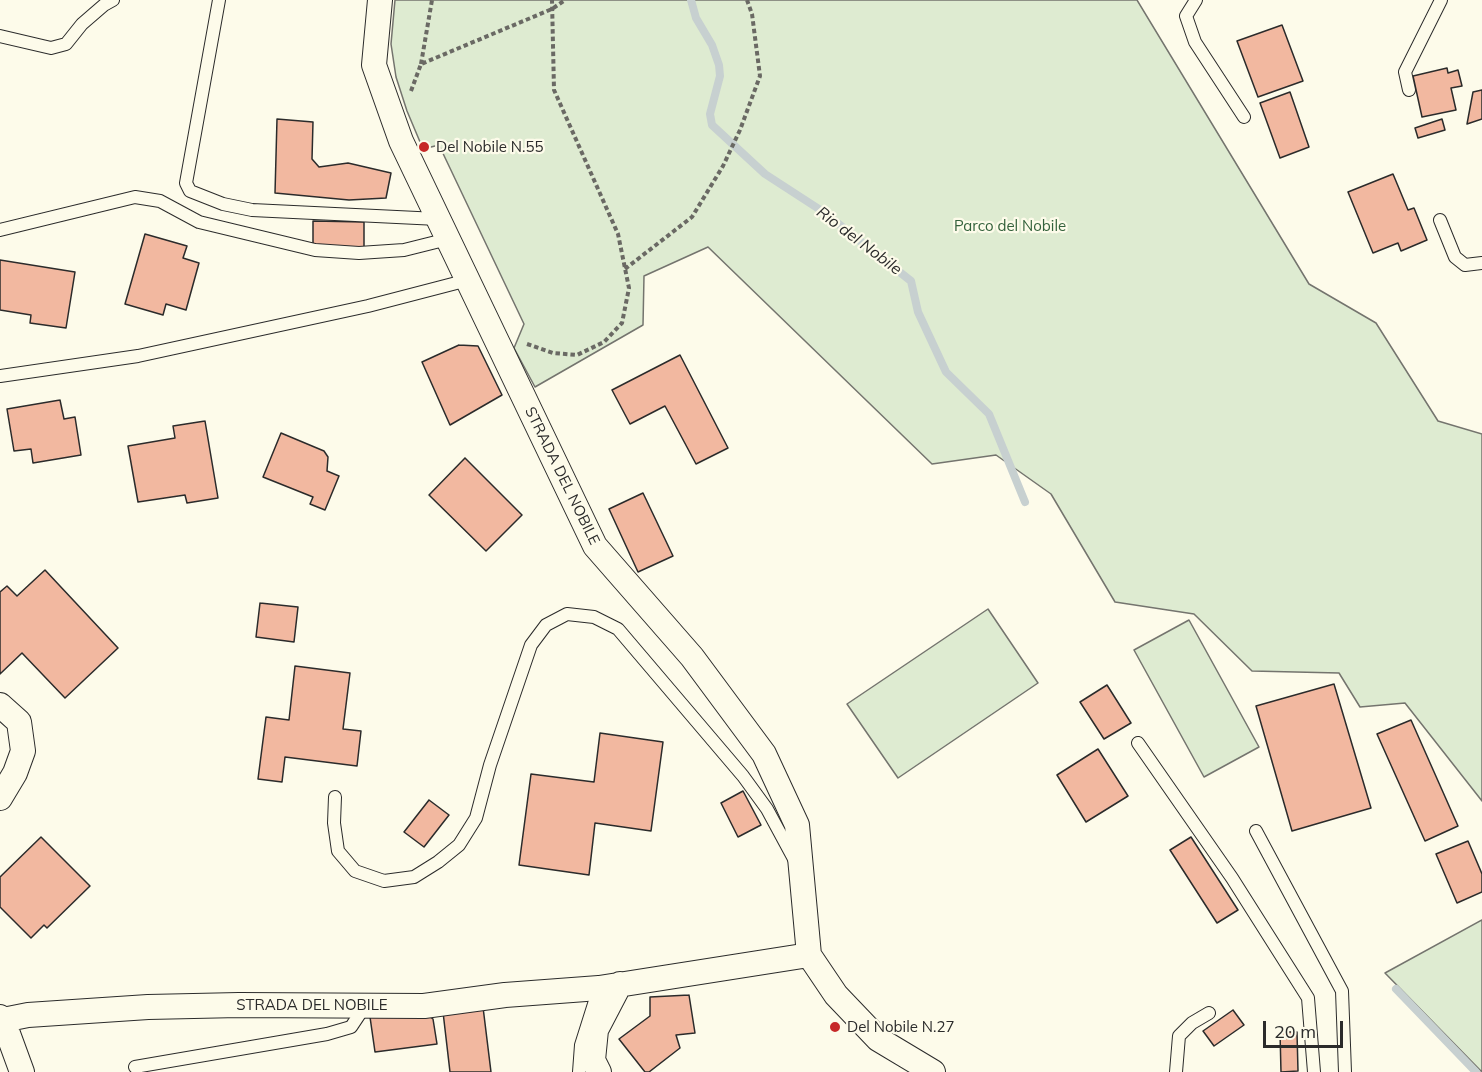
<!DOCTYPE html>
<html>
<head>
<meta charset="utf-8">
<style>
  body { margin:0 }
  #map { position:relative; width:1482px; height:1072px; overflow:hidden; background:#fdfbea; font-family:Mulish,sans-serif }
  canvas { display:block }
  .scale { position:absolute; left:1263px; top:1021px; width:80px; height:27px; box-sizing:border-box; border:3px solid #2b2b2b; border-top:0; padding-left:8px; font-size:18px; line-height:21px; white-space:nowrap; color:#2b2b2b; -webkit-text-stroke:4px #fdfbea; paint-order:stroke }
</style>
</head>
<body>
<div id="map">
<canvas width="1482" height="1072"></canvas>
<div class="scale">20 m</div>
</div>
<script>
const ctx = document.querySelector('canvas').getContext('2d');
ctx.lineJoin = 'round';
function fillPath(path, color) { ctx.fillStyle = color; ctx.fill(path, 'evenodd'); }
const poly = rows => new Path2D(rows.map(r => 'M' + r).join(''));
function trace(path, color, width, dash) { ctx.strokeStyle = color; ctx.lineWidth = width; ctx.lineCap = dash ? 'butt' : 'round'; ctx.setLineDash(dash || []); ctx.stroke(path); }
function label(font, color, halo, rows, align = 'center') {
  ctx.font = font + ' Mulish,sans-serif'; ctx.lineWidth = 4.5; ctx.setLineDash([]); ctx.textBaseline = 'middle'; ctx.strokeStyle = halo; ctx.fillStyle = color; for (const [text, x, y, turn = 0] of rows) {
    ctx.save(); ctx.translate(x, y); ctx.rotate((+turn || 0) * Math.PI / 180); ctx.textAlign = isNaN(turn) ? turn : align; if (halo) ctx.strokeText(text, 0, 0); ctx.fillText(text, 0, 0); ctx.restore();
  }
}
const green = poly([
  [395,0,1137,0,1309,284,1376,323,1438,421,1482,434,1482,801,1405,703,1360,707,1339,673,1252,671,1194,614,1115,602,1051,494,996,455,932,464,708,247,644,276,643,325,535,387,514,348,524,324,439,145,423,149,407,111,396,77,391,44,395,0],
  [988,609,1038,683,898,778,847,704,988,609],
  [1189,620,1259,747,1204,777,1134,650,1189,620],
  [1482,920,1482,1072,1385,973,1482,920]
]);
const stream = poly([
  [691,0,696,18,712,45,719,65,720,76,710,114,712,125,765,174,822,211,911,281,918,312,946,372,989,414,1025,502],
  [1396,989,1476,1072]
]);
const building = poly([
  [1282,25,1303,81,1258,97,1237,41,1282,25],
  [1447,68,1448,73,1458,70,1462,86,1451,88,1456,110,1422,117,1413,76,1447,68],
  [1482,90,1482,119,1467,124,1473,92,1482,90],
  [1290,92,1309,147,1280,158,1260,103,1290,92],
  [277,119,313,122,312,159,319,167,348,163,391,173,386,198,349,200,275,193,277,119],
  [1442,119,1445,130,1418,138,1415,128,1442,119],
  [1393,174,1408,210,1414,208,1427,240,1401,251,1398,243,1373,253,1348,192,1393,174],
  [313,221,364,222,364,247,313,246,313,221],
  [145,234,187,246,183,258,199,263,186,310,166,304,163,315,125,304,145,234],
  [0,260,75,272,66,328,30,323,31,315,0,310,0,260],
  [459,345,478,346,502,395,450,425,422,362,459,345],
  [680,355,728,448,696,464,665,406,630,424,612,390,680,355],
  [60,400,64,419,75,417,81,455,33,463,31,449,14,451,7,409,60,400],
  [205,421,218,498,187,503,185,495,138,502,128,446,175,438,173,426,205,421],
  [281,433,324,451,328,457,327,471,339,476,325,510,310,504,313,497,263,477,281,433],
  [465,458,522,515,486,551,429,495,465,458],
  [643,493,673,556,638,572,609,509,643,493],
  [45,570,118,648,65,698,22,653,0,674,0,592,7,586,17,596,45,570],
  [260,603,298,607,294,642,256,637,260,603],
  [295,666,350,673,343,729,361,731,357,766,285,757,282,782,258,779,266,717,289,720,295,666],
  [1334,684,1371,808,1292,831,1256,706,1334,684],
  [1107,685,1131,723,1104,739,1080,702,1107,685],
  [1411,720,1458,826,1425,841,1377,734,1411,720],
  [600,733,663,742,651,831,595,823,589,875,519,865,531,774,594,782,600,733],
  [1098,749,1128,796,1086,822,1057,775,1098,749],
  [743,791,761,825,738,837,721,803,743,791],
  [429,800,449,815,424,847,404,832,429,800],
  [41,837,90,886,47,928,44,925,31,938,0,907,0,877,41,837],
  [1191,837,1238,910,1217,923,1170,850,1191,837],
  [1468,841,1482,874,1482,892,1457,903,1436,854,1468,841],
  [689,995,695,1033,676,1035,680,1048,649,1072,645,1072,619,1039,650,1016,650,997,689,995],
  [483,1007,491,1072,450,1072,443,1012,483,1007],
  [1233,1010,1244,1025,1214,1046,1203,1031,1233,1010],
  [423,1012,433,1019,437,1044,375,1052,370,1017,423,1012],
  [1280,1032,1297,1032,1298,1071,1281,1072,1280,1032]
]);
const path = poly([
  [421,64,432,0],
  [411,91,421,64,552,9,565,0],
  [625,269,692,217,723,166,740,130,760,76,752,14,747,0],
  [527,344,553,353,577,355,604,342,622,323,629,288,618,234,554,90,552,0]
]);
const service = poly([
  [219,0,186,183,190,191,223,204,252,210,438,219],
  [1196,0,1186,16,1195,42,1244,117],
  [0,36,51,48,66,44,82,24,104,5,113,0],
  [1409,90,1405,72,1441,0],
  [1440,220,1455,257,1465,265,1482,263],
  [0,230,135,197,160,201,199,222,315,250,359,253,404,250,448,239],
  [0,376,138,356,368,306,468,280],
  [1138,743,1232,878,1308,998,1314,1072],
  [335,797,334,823,338,851,355,871,384,881,414,877,438,862,459,845,476,818,490,765,531,645,546,625,567,614,594,617,618,629,743,776,767,809,794,859],
  [1256,831,1342,991,1345,1072],
  [135,1067,327,1034,351,1027,365,1006],
  [579,1072,581,1045,599,988],
  [1176,1072,1179,1036,1192,1023,1209,1013]
]);
const minor = poly([
  [380,0,374,65,401,141,595,546,692,657,764,754,797,825,809,955,836,995,878,1039,933,1072],
  [0,705,19,722,23,751,15,773,0,798],
  [0,1017,3,1020,28,1015,148,1007,239,1005,424,1006,505,995,599,988,809,955],
  [3,1020,22,1072],
  [599,1072,593,1060,596,1030,620,984]
]);
const markers = [
  [424,147,6,"#c62828"],
  [835,1027,6,"#c62828"]
];
const poiNames = [
  ["Del Nobile N.55",436,147],
  ["Del Nobile N.27",847,1027]
];
const parkNames = [
  ["Parco del Nobile",1010,226]
];
const streetNames = [
  ["STRADA DEL NOBILE",562,476,64],
  ["STRADA DEL NOBILE",312,1005]
];
const waterNames = [
  ["Rio del Nobile",859,241,37]
];
fillPath(green, '#deebd1');
trace(green, '#74746e', 1.5);
trace(stream, '#c7d0d0', 8);
fillPath(building, '#f2b8a0');
trace(building, '#2b2b2b', 1.5);
trace(service, '#2b2b2b', 14);
trace(minor, '#2b2b2b', 26);
trace(path, '#6a6964', 4, [4.5, 3]);
trace(service, '#fdfbea', 12);
trace(minor, '#fdfbea', 24);
for (const [x, y, r, color] of markers) { const dot = new Path2D(); dot.arc(x, y, r, 0, 2 * Math.PI); ctx.fillStyle = color; ctx.fill(dot); trace(dot, '#fdfbea', 2); }
label('15px', '#2b2b2b', '#fdfbea', poiNames, 'left');
label('15px', '#34623c', '#fdfbea', parkNames);
label('15px', '#2b2b2b', '#fdfbea', streetNames);
label('italic 16px', '#2b2b2b', '#fdfbea', waterNames);
</script>
</body>
</html>
